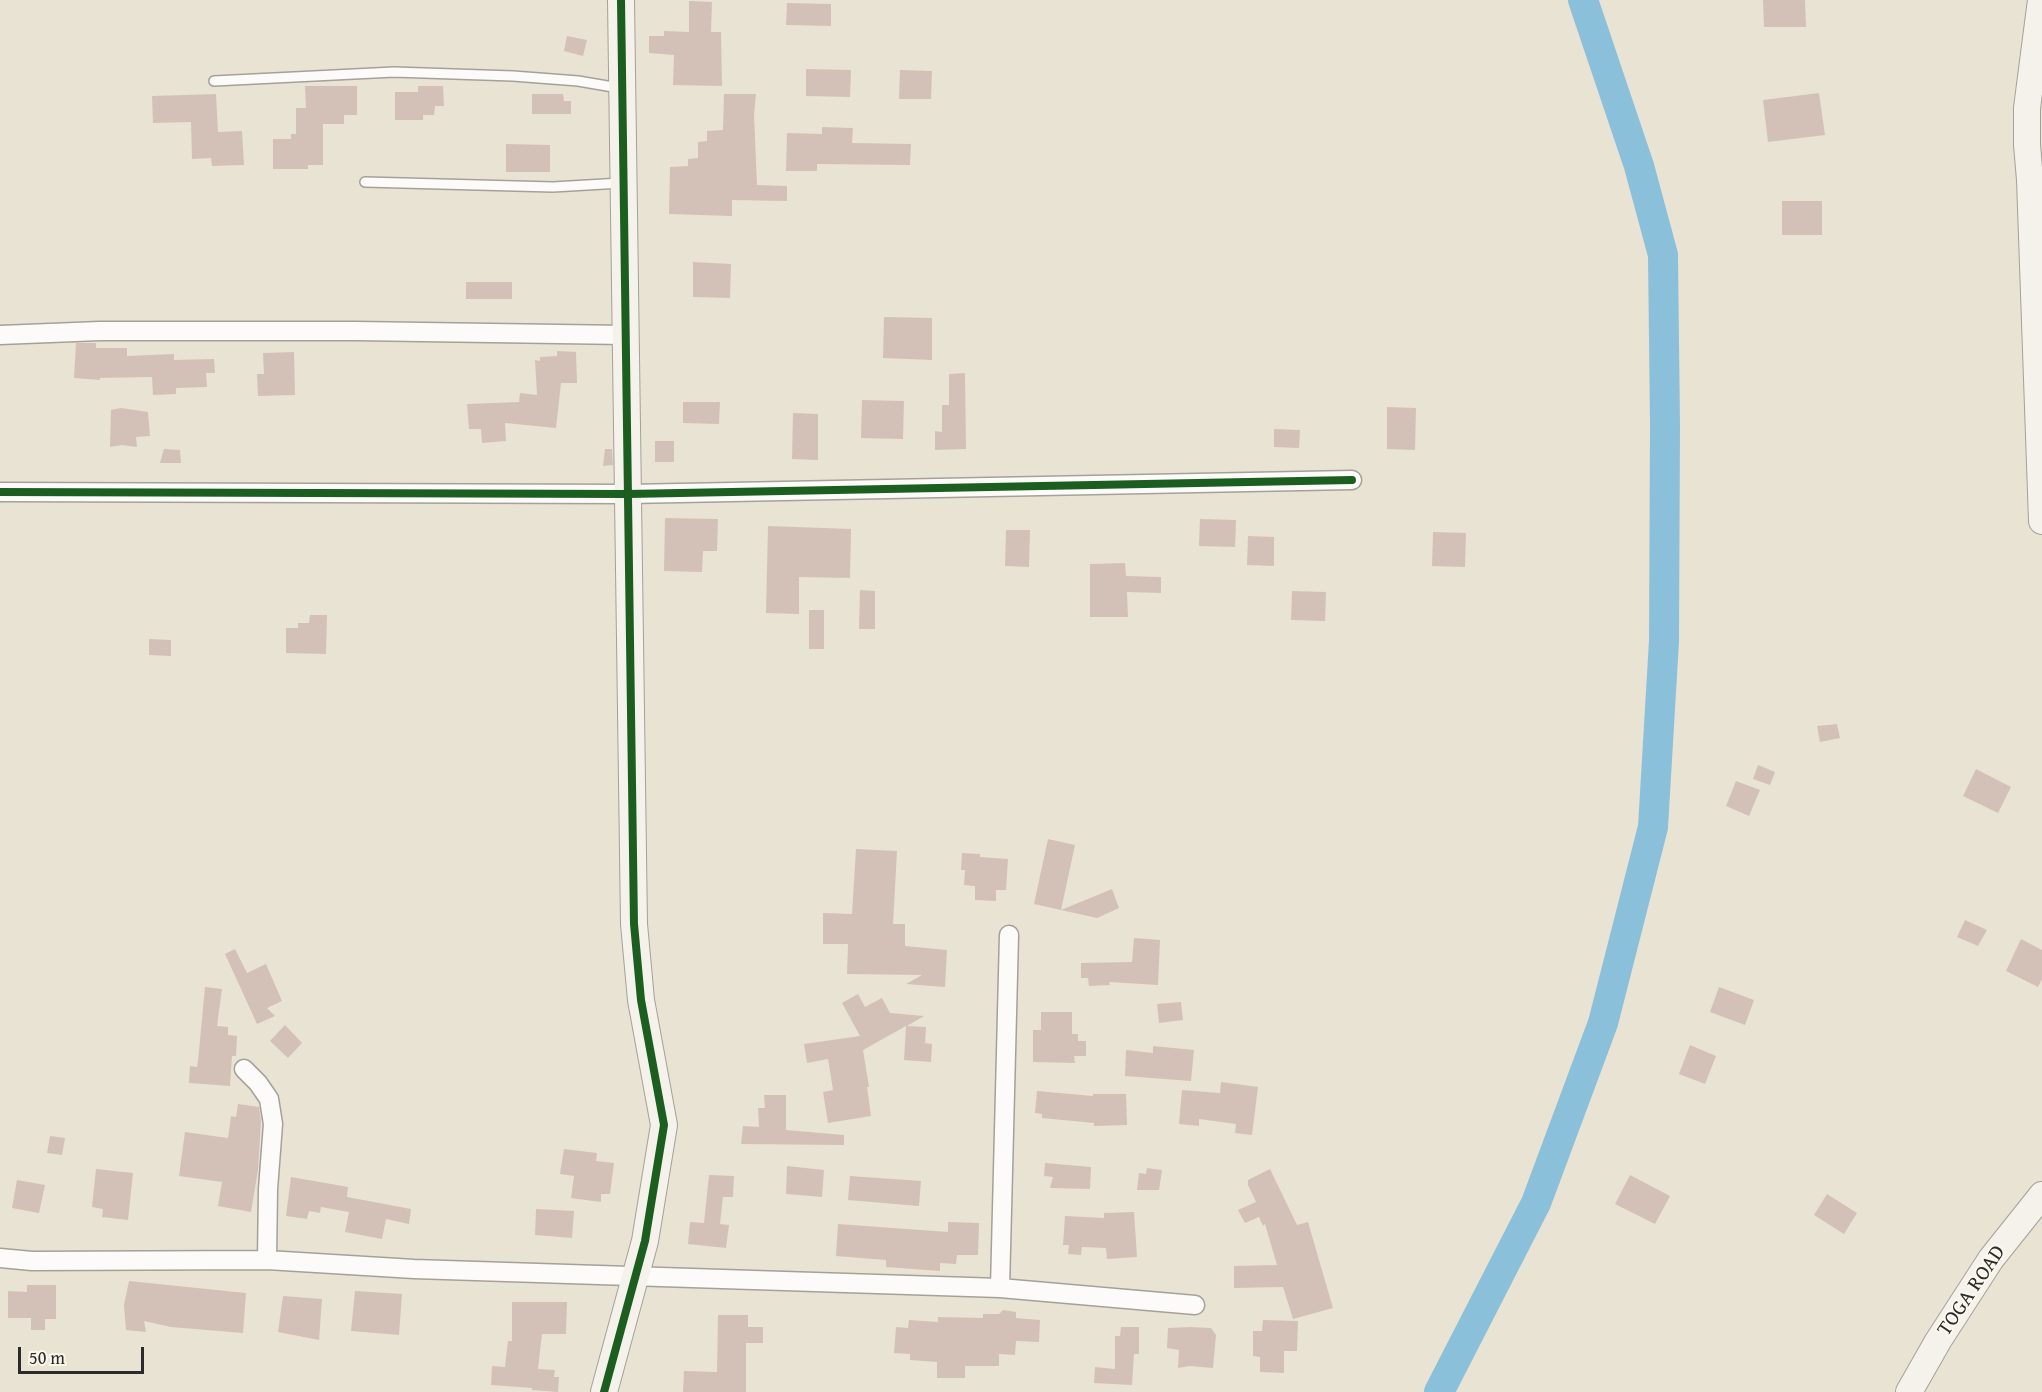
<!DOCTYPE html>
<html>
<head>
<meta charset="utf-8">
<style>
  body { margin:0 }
  #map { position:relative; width:2042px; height:1392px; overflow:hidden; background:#e9e3d4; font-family:"Gentium Book Plus",serif }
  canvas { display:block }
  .scale { position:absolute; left:18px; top:1347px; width:126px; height:27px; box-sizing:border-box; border:3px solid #2b2b2b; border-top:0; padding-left:8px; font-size:18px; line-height:21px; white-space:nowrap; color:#2b2b2b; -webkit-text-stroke:4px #fbf7ec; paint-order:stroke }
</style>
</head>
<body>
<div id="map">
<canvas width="2042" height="1392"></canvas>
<div class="scale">50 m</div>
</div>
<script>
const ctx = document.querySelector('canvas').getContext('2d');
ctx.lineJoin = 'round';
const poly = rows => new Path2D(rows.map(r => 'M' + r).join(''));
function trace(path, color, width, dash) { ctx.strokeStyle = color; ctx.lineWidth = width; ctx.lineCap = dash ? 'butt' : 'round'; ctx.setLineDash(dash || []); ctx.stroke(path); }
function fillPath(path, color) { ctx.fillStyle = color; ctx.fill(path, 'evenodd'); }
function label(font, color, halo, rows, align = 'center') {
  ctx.font = font + ' "Gentium Book Plus",serif'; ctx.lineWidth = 4.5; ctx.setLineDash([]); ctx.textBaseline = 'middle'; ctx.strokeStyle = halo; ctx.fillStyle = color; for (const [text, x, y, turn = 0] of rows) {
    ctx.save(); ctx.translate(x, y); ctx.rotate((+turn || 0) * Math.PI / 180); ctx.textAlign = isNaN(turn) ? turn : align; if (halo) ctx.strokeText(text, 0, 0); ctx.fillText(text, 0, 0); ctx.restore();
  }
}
const river = poly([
  [1439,1392,1536,1203,1603,1023,1653,827,1664,641,1665,425,1663,255,1639,166,1583,0]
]);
const building = poly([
  [1763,0,1805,0,1806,27,1764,27],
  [689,1,712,2,711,32,721,32,722,86,673,85,674,55,649,53,649,36,664,36,664,31,689,32],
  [787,3,831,4,831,26,786,25],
  [567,36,587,40,583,56,564,51],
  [806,69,851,70,850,97,806,96],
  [900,70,932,71,931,99,899,99],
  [305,86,357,86,357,115,344,115,344,124,323,124,323,165,308,165,308,169,273,169,273,139,291,139,291,134,296,134,296,108,306,108],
  [418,86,443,86,444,106,435,106,434,115,423,115,423,120,395,120,395,92,418,92],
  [1819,93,1825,135,1768,142,1763,100],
  [216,94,218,132,242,131,244,165,212,166,211,158,192,159,191,122,153,123,152,96],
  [532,94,563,94,564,101,571,101,571,114,532,114],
  [724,94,756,94,754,114,757,185,787,186,787,201,732,200,732,216,669,214,670,167,688,166,688,159,698,158,698,142,707,141,707,131,723,130],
  [822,127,853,128,852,143,911,144,910,165,817,164,817,171,786,171,787,133,822,134],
  [506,144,550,145,550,172,506,172],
  [1782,201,1822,201,1822,235,1782,235],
  [693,262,731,264,730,298,693,297],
  [466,282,512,282,512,299,466,299],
  [884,317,932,318,932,360,883,358],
  [76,343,96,343,96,348,127,348,127,356,174,354,174,360,214,359,215,373,206,373,207,387,176,388,176,394,153,395,152,377,100,378,100,380,74,378],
  [557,351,576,352,577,383,561,383,556,428,505,423,506,441,482,443,481,429,469,429,467,404,519,402,520,393,537,395,535,360,540,361,540,357,557,356],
  [294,352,295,395,258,396,257,374,264,374,263,353],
  [965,373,966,449,935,450,935,431,942,432,942,405,949,405,949,374],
  [862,400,904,401,903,439,861,438],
  [683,402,720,402,719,424,683,423],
  [1387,407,1416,408,1415,450,1387,449],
  [121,408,148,412,150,436,136,437,137,447,122,445,110,447,111,410],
  [793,413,818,414,818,460,792,459],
  [1274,429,1300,430,1299,448,1274,447],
  [655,441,674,441,674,462,655,462],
  [164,449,180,450,181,463,160,463],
  [605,449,612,449,613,465,603,466],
  [665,518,718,519,717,551,703,551,702,572,664,571],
  [1200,519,1236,520,1235,547,1199,546],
  [768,526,851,529,850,578,799,577,799,614,766,613],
  [1006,530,1030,530,1029,567,1005,566],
  [1433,532,1466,533,1465,567,1432,566],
  [1248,536,1274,537,1274,566,1247,565],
  [1125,563,1126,576,1161,577,1161,593,1127,592,1128,617,1090,617,1090,564],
  [860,590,875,591,875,629,859,629],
  [1292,591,1326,592,1325,621,1291,620],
  [809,610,824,610,824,649,809,649],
  [310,615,327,615,326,654,286,653,286,628,298,628,298,623,309,623],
  [149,639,171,640,171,656,149,655],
  [1837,724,1840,738,1820,742,1817,726],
  [1758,765,1775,772,1770,785,1753,779],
  [1976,769,2011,787,1998,813,1963,796],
  [1736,781,1760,790,1749,816,1726,806],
  [1048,839,1075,845,1061,910,1034,904],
  [856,849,897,851,893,924,905,924,905,946,947,950,945,987,906,984,922,975,847,974,848,944,823,944,823,913,852,914],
  [962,853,980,854,980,857,1008,859,1006,890,996,890,996,901,975,900,975,886,964,885,965,870,961,870],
  [1112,889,1119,908,1097,918,1061,910],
  [1965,920,1987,930,1978,946,1957,937],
  [1134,938,1160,940,1158,985,1109,982,1110,985,1089,986,1088,978,1081,978,1081,963,1132,962],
  [2021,939,2042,950,2042,979,2038,987,2006,971],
  [235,949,247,973,266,964,282,1001,267,1008,275,1016,257,1024,225,954],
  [205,987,222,989,217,1026,228,1027,228,1035,237,1036,236,1056,232,1056,230,1086,189,1083,190,1066,197,1067,198,1061],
  [1719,987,1754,1000,1745,1025,1710,1012],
  [858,994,865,1007,882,998,890,1013,924,1016,907,1026,926,1027,925,1043,932,1044,931,1062,904,1060,906,1026,863,1050,869,1087,867,1087,871,1116,828,1123,823,1092,833,1090,828,1059,807,1063,804,1044,860,1036,842,1003],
  [1181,1002,1183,1020,1159,1023,1157,1004],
  [1041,1012,1072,1012,1072,1034,1078,1034,1078,1041,1086,1041,1086,1056,1074,1056,1075,1063,1033,1062,1033,1030,1041,1030],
  [285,1025,302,1043,288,1058,270,1041],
  [1690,1045,1716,1056,1705,1084,1679,1074],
  [1153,1046,1194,1050,1191,1081,1125,1076,1126,1050,1153,1053],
  [1221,1082,1258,1087,1252,1135,1235,1133,1236,1124,1199,1119,1199,1126,1179,1124,1182,1090,1220,1093],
  [1037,1091,1093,1096,1093,1094,1126,1094,1127,1125,1094,1126,1094,1123,1042,1118,1042,1114,1035,1113],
  [764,1095,786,1095,786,1130,844,1135,844,1145,741,1144,743,1126,759,1127,758,1108,765,1108],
  [238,1104,259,1107,261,1121,258,1170,251,1212,218,1206,222,1182,179,1176,185,1132,228,1138,231,1116,236,1117],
  [50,1136,65,1138,62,1155,47,1153],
  [564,1149,597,1153,596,1161,614,1163,610,1194,601,1194,601,1202,571,1198,574,1176,560,1174],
  [1045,1163,1091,1167,1090,1189,1050,1188,1053,1177,1044,1176],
  [787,1166,824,1170,822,1197,786,1194],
  [1147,1168,1162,1170,1159,1190,1137,1190,1139,1173,1146,1174],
  [96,1169,133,1173,128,1220,102,1217,103,1209,92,1207],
  [1270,1169,1297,1225,1308,1222,1333,1308,1293,1319,1283,1287,1234,1288,1234,1266,1277,1265,1265,1224,1263,1226,1259,1217,1245,1223,1238,1210,1256,1202,1248,1185,1248,1180],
  [709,1175,734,1176,733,1197,723,1197,720,1224,729,1225,726,1248,688,1244,690,1222,704,1223],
  [1630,1175,1670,1196,1655,1224,1615,1204],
  [850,1176,921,1181,919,1206,848,1200],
  [291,1177,348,1187,347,1197,411,1209,409,1224,386,1219,382,1239,345,1232,349,1212,321,1207,320,1213,309,1211,307,1219,286,1216],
  [17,1180,45,1185,39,1213,12,1208],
  [1827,1194,1857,1213,1844,1234,1814,1215],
  [536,1209,574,1211,572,1238,535,1235],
  [1134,1212,1137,1257,1107,1259,1106,1248,1082,1247,1081,1255,1068,1254,1069,1245,1063,1245,1065,1216,1104,1218,1104,1213],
  [948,1222,979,1223,978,1255,957,1255,956,1264,940,1263,940,1271,886,1267,886,1260,836,1256,838,1224,948,1232],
  [129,1281,246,1293,243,1333,171,1327,144,1321,146,1332,126,1330,124,1305],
  [27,1285,56,1285,56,1319,45,1319,45,1330,31,1330,31,1318,8,1318,8,1291,27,1292],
  [355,1291,402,1294,399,1335,351,1331],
  [283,1296,322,1299,319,1340,278,1332],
  [512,1302,567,1302,566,1334,542,1334,538,1369,555,1370,554,1377,559,1377,558,1392,532,1390,532,1388,491,1385,492,1366,505,1367,508,1341,512,1341],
  [1003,1310,1016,1312,1016,1318,1040,1320,1039,1342,1016,1341,1015,1355,999,1354,999,1366,965,1366,965,1378,937,1378,937,1362,910,1360,910,1354,894,1353,896,1327,908,1328,909,1320,938,1322,938,1317,983,1318,983,1314,999,1314],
  [718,1315,748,1315,748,1327,763,1327,763,1343,746,1343,746,1392,683,1392,684,1371,717,1372],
  [1263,1320,1298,1321,1297,1351,1284,1351,1284,1373,1260,1372,1260,1357,1253,1356,1253,1331,1262,1331],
  [1121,1327,1139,1327,1139,1354,1134,1354,1132,1385,1094,1383,1095,1367,1115,1369,1115,1336,1120,1336],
  [1190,1327,1211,1328,1216,1335,1213,1368,1190,1366,1178,1368,1179,1350,1167,1348,1168,1328]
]);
const lane = poly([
  [214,81,394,72,513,76,578,81,619,88],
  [365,182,553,187,621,183]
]);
const street = poly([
  [0,335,100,331,355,331,626,335],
  [0,492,628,494,1352,480],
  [244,1069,258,1083,269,1099,273,1124,268,1189,267,1260],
  [0,1258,32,1261,267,1260,414,1269,1000,1288,1195,1305],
  [1000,1288,1009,935]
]);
const secondary = poly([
  [2041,0,2027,108,2027,145,2030,180,2042,521],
  [604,1392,645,1241,664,1125,641,1000,634,924,621,0],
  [1909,1392,1938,1341,1991,1259,2042,1195]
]);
const cycleway = poly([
  [0,492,628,494,1352,480],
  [604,1392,645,1241,664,1125,641,1000,634,924,621,0]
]);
const streetNames = [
  ["TOGA ROAD",1972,1291,-56]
];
trace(river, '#8bc0da', 30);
fillPath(building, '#d3c1b8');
trace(lane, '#a4a198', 12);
trace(street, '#a4a198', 21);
trace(secondary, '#a4a198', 28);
trace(lane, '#fcfbf9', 9);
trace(street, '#fcfbf9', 18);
trace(secondary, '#f5f1eb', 26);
trace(cycleway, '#1b5e20', 8);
label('21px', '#2b2b2b', '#fbf7ec', streetNames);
</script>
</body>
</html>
